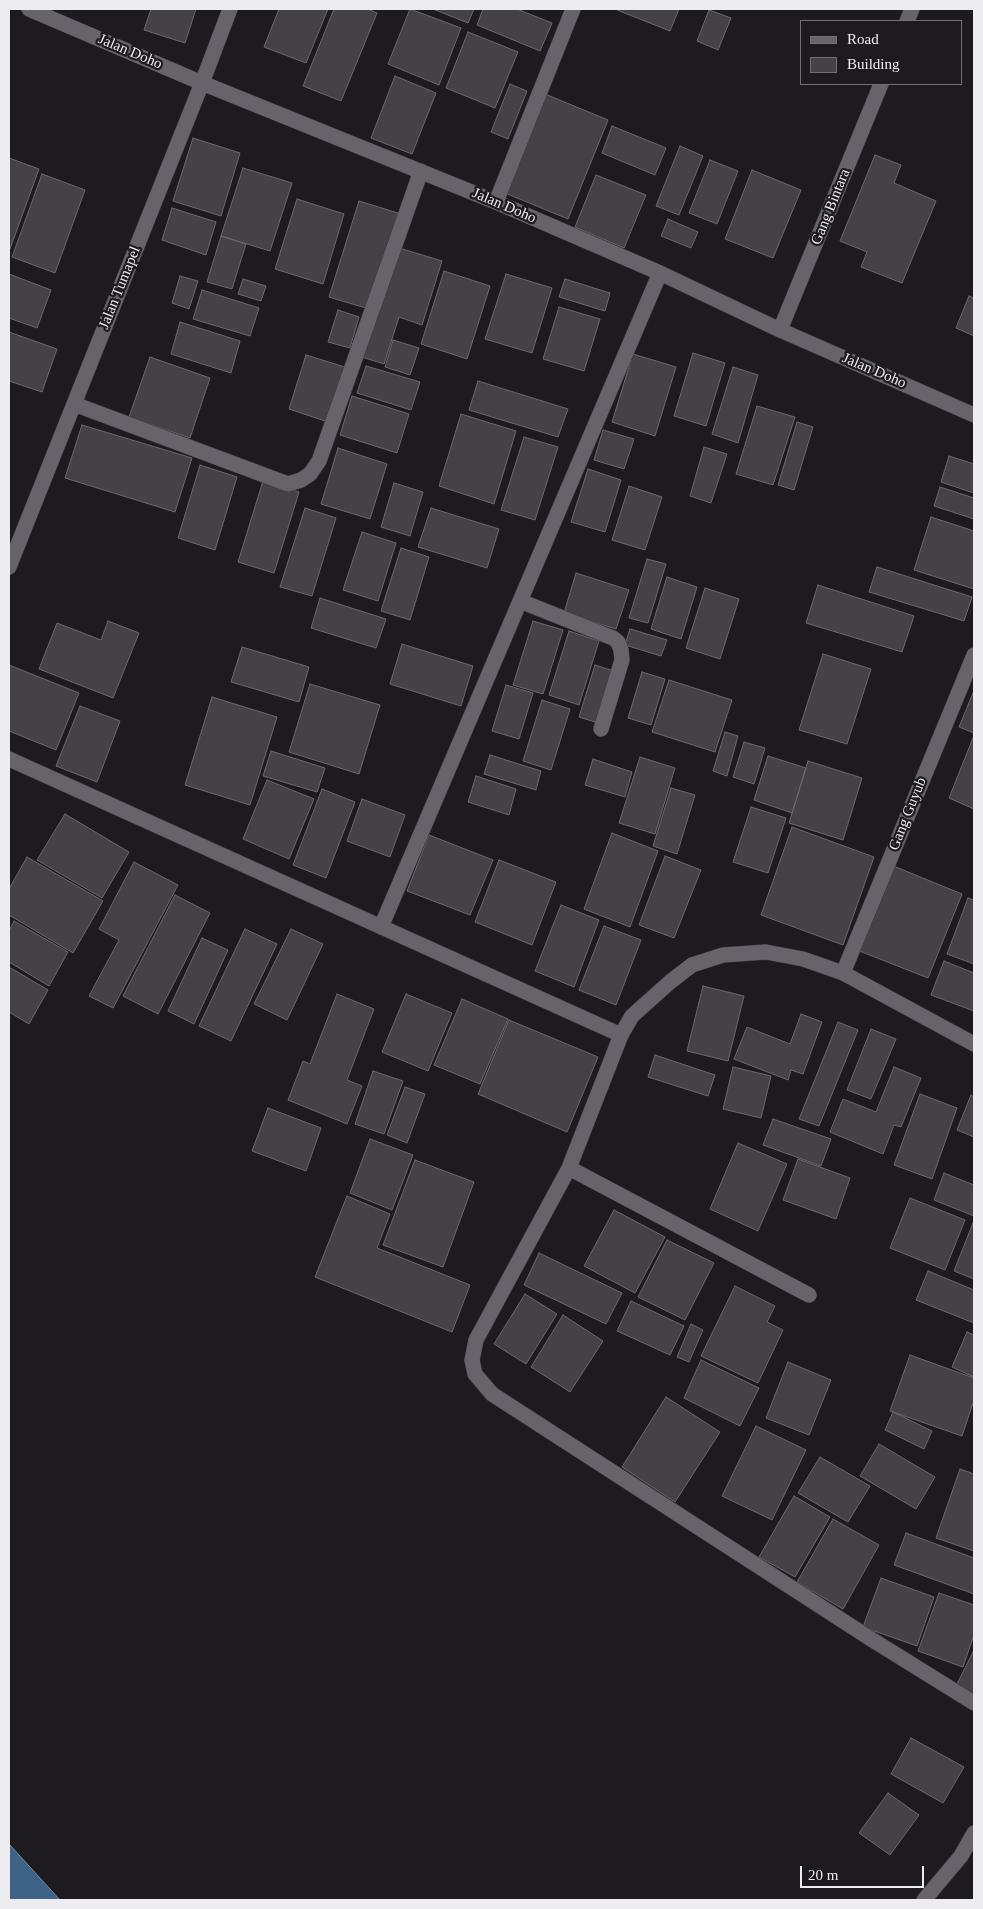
<!DOCTYPE html>
<html>
<head>
<meta charset="utf-8">
<style>
  body { margin:0 }
  #map { position:relative; width:983px; height:1909px; overflow:hidden; background:#1d1b20; font-family:"Times New Roman",serif }
  canvas { display:block }
  .frame { position:absolute; inset:0; border:10px solid #edecf0; pointer-events:none }
  .legend { position:absolute; left:800px; top:20px; width:162px; height:65px; box-sizing:border-box; background:#1d1b20; border:1px solid #706f73; margin:0; padding:6px 9px; list-style:none; font-size:15px; color:#edecf0 }
  .legend li { display:flex; align-items:center; gap:10px; height:25px }
  .legend b { width:25px; border:1px solid #706f73 }
  .scale { position:absolute; left:800px; top:1866px; width:124px; height:22px; box-sizing:border-box; border:2px solid #edecf0; border-top:0; padding-left:6px; font-size:15px; line-height:18px; white-space:nowrap; color:#edecf0; -webkit-text-stroke:4px #1d1b20; paint-order:stroke }
</style>
</head>
<body>
<div id="map">
<canvas width="983" height="1909"></canvas>
<div class="frame"></div>
<ul class="legend">
<li><b style="height:6px;background:#66646a"></b>Road</li>
<li><b style="height:14px;background:#444247"></b>Building</li>
</ul>
<div class="scale">20 m</div>
</div>
<script>
const ctx = document.querySelector('canvas').getContext('2d');
ctx.lineJoin = 'round';
function fillPath(path, color) { ctx.fillStyle = color; ctx.fill(path, 'evenodd'); }
const poly = rows => new Path2D(rows.map(r => 'M' + r).join(''));
function trace(path, color, width, dash) { ctx.strokeStyle = color; ctx.lineWidth = width; ctx.lineCap = dash ? 'butt' : 'round'; ctx.setLineDash(dash || []); ctx.stroke(path); }
function label(font, color, halo, rows, align = 'center') {
  ctx.font = font + ' "Times New Roman",serif'; ctx.lineWidth = 4.5; ctx.setLineDash([]); ctx.textBaseline = 'middle'; ctx.strokeStyle = halo; ctx.fillStyle = color; for (const [text, x, y, turn = 0] of rows) {
    ctx.save(); ctx.translate(x, y); ctx.rotate((+turn || 0) * Math.PI / 180); ctx.textAlign = isNaN(turn) ? turn : align; if (halo) ctx.strokeText(text, 0, 0); ctx.fillText(text, 0, 0); ctx.restore();
  }
}
const water = poly([
  [9,1844,60,1900,9,1900,9,1844]
]);
const building = poly([
  [151,9,196,9,185,43,144,30,151,9],
  [279,9,328,9,306,63,264,47,279,9],
  [334,9,368,9,377,13,341,101,303,86,334,9],
  [410,9,461,28,439,85,388,64,410,9],
  [433,9,474,9,468,23,433,9],
  [483,9,517,9,552,23,540,51,477,25,483,9],
  [618,9,679,9,670,31,617,10,618,9],
  [709,10,731,18,718,50,697,41,709,10],
  [468,32,518,52,495,108,446,88,468,32],
  [395,76,436,93,412,154,371,138,395,76],
  [510,84,527,91,508,139,491,132,510,84],
  [545,94,608,120,568,219,505,193,545,94],
  [612,126,666,148,655,175,602,153,612,126],
  [193,138,240,153,221,216,173,201,193,138],
  [680,146,703,156,679,215,656,206,680,146],
  [875,155,901,165,894,183,936,201,902,283,861,267,867,252,840,241,875,155],
  [9,158,39,169,10,249,9,249,9,158],
  [710,160,738,171,717,224,689,213,710,160],
  [243,168,292,183,270,251,221,236,243,168],
  [752,170,801,190,773,258,725,239,752,170],
  [42,174,85,190,55,273,12,257,42,174],
  [596,175,646,195,624,248,575,227,596,175],
  [297,199,344,214,323,284,275,269,297,199],
  [359,201,398,213,369,309,329,297,359,201],
  [172,208,216,222,206,255,162,240,172,208],
  [668,219,698,232,691,248,661,236,668,219],
  [221,236,246,244,232,289,207,282,221,236],
  [396,247,442,261,422,325,399,317,384,364,362,357,396,247],
  [444,271,490,286,467,359,421,344,444,271],
  [9,274,51,290,37,328,9,318,9,274],
  [506,274,552,288,532,353,485,339,506,274],
  [180,276,198,281,189,309,172,303,180,276],
  [243,279,266,286,261,301,238,294,243,279],
  [565,279,610,293,605,311,559,297,565,279],
  [202,290,259,308,250,336,193,319,202,290],
  [969,296,974,298,974,336,956,328,969,296],
  [559,307,600,319,584,371,543,359,559,307],
  [338,310,359,317,350,348,328,342,338,310],
  [180,322,240,341,231,373,171,354,180,322],
  [9,332,57,349,42,392,9,381,9,332],
  [393,340,419,348,410,375,385,367,393,340],
  [693,353,725,363,706,426,674,416,693,353],
  [633,354,676,367,655,436,612,422,633,354],
  [306,355,345,367,328,422,289,409,306,355],
  [150,357,210,378,190,438,129,417,150,357],
  [366,366,420,382,411,410,357,393,366,366],
  [733,367,758,375,738,443,712,434,733,367],
  [478,381,568,409,558,437,469,410,478,381],
  [352,396,409,414,397,453,340,435,352,396],
  [757,406,795,417,773,485,736,474,757,406],
  [461,414,516,431,494,504,439,486,461,414],
  [797,422,813,427,794,490,778,485,797,422],
  [82,425,192,458,175,512,65,478,82,425],
  [603,430,634,439,624,469,594,460,603,430],
  [524,437,558,447,535,520,501,510,524,437],
  [704,447,727,454,711,503,690,496,704,447],
  [338,448,387,464,370,519,321,504,338,448],
  [949,456,974,464,974,493,941,482,949,456],
  [200,465,237,477,215,550,178,538,200,465],
  [588,469,621,480,605,532,571,522,588,469],
  [263,481,299,492,274,573,238,562,263,481],
  [394,483,423,492,410,536,381,527,394,483],
  [629,486,662,497,645,550,612,540,629,486],
  [940,487,974,498,974,519,934,506,940,487],
  [305,508,336,518,312,596,280,587,305,508],
  [431,508,499,529,487,568,418,547,431,508],
  [931,517,974,531,974,589,914,570,931,517],
  [362,532,396,543,378,601,343,590,362,532],
  [401,548,429,557,410,620,381,611,401,548],
  [647,559,666,564,648,623,629,618,647,559],
  [877,567,972,597,964,621,869,592,877,567],
  [576,573,629,590,616,629,564,613,576,573],
  [667,577,697,587,681,639,651,629,667,577],
  [818,585,914,616,902,652,806,623,818,585],
  [705,588,739,599,720,659,686,648,705,588],
  [320,598,386,619,376,648,311,628,320,598],
  [108,621,139,633,113,698,39,669,57,623,101,640,108,621],
  [533,621,563,630,543,694,513,685,533,621],
  [630,629,667,640,661,656,625,645,630,629],
  [569,631,599,641,579,705,549,695,569,631],
  [402,644,473,666,461,706,390,684,402,644],
  [242,647,309,667,299,702,231,682,242,647],
  [823,654,871,669,847,744,799,730,823,654],
  [9,665,79,693,56,750,9,731,9,665],
  [595,665,617,672,601,724,579,717,595,665],
  [642,672,665,679,651,725,628,718,642,672],
  [669,680,732,700,715,752,652,732,669,680],
  [310,684,380,705,359,774,289,752,310,684],
  [506,685,533,693,519,739,492,731,506,685],
  [973,693,974,693,974,733,959,727,973,693],
  [212,697,277,717,250,805,185,785,212,697],
  [542,700,570,709,551,770,523,761,542,700],
  [80,706,120,721,97,782,56,766,80,706],
  [725,732,738,736,727,776,713,771,725,732],
  [973,738,974,739,974,809,949,798,973,738],
  [744,742,765,748,754,784,733,777,744,742],
  [271,751,325,768,317,792,263,776,271,751],
  [490,755,541,771,536,790,484,774,490,755],
  [768,756,806,768,792,813,754,800,768,756],
  [640,757,675,768,655,834,619,823,640,757],
  [593,759,632,772,625,797,585,785,593,759],
  [808,761,862,778,843,840,789,823,808,761],
  [476,776,516,789,509,815,468,802,476,776],
  [267,780,314,799,289,859,243,839,267,780],
  [671,788,695,795,677,854,653,846,671,788],
  [322,789,355,802,326,878,293,865,322,789],
  [362,799,405,815,390,857,347,841,362,799],
  [751,807,786,818,768,873,733,862,751,807],
  [65,814,129,852,102,898,37,860,65,814],
  [792,827,874,857,843,945,761,915,792,827],
  [612,833,658,851,630,927,584,909,612,833],
  [429,835,493,860,470,915,407,891,429,835],
  [665,856,701,870,674,938,639,925,665,856],
  [27,857,103,901,73,953,9,915,9,889,27,857],
  [499,860,556,882,532,945,475,922,499,860],
  [134,862,178,885,113,1008,89,996,119,940,99,929,134,862],
  [891,865,962,894,928,978,857,950,891,865],
  [175,895,210,913,158,1014,123,996,175,895],
  [968,898,974,900,974,964,947,954,968,898],
  [561,905,599,920,574,987,535,971,561,905],
  [14,921,68,952,49,986,9,962,9,931,14,921],
  [604,926,641,940,616,1005,579,990,604,926],
  [245,929,277,944,231,1041,199,1026,245,929],
  [291,929,323,944,287,1020,254,1004,291,929],
  [202,938,228,950,194,1024,168,1011,202,938],
  [944,961,974,973,974,1011,931,995,944,961],
  [9,967,48,990,29,1024,9,1012,9,967],
  [703,986,744,996,728,1061,687,1051,703,986],
  [337,994,374,1009,347,1080,362,1086,347,1124,288,1100,303,1061,310,1064,337,994],
  [406,994,452,1013,428,1071,382,1052,406,994],
  [462,999,508,1019,480,1084,434,1065,462,999],
  [801,1014,822,1022,803,1074,791,1070,788,1080,734,1059,747,1027,790,1044,801,1014],
  [509,1020,598,1057,567,1132,478,1094,509,1020],
  [838,1022,858,1030,819,1126,799,1119,838,1022],
  [871,1029,896,1039,871,1099,847,1090,871,1029],
  [655,1055,715,1075,708,1096,648,1077,655,1055],
  [733,1067,771,1076,761,1118,723,1109,733,1067],
  [894,1067,921,1078,901,1127,894,1125,883,1154,830,1132,843,1099,876,1112,894,1067],
  [373,1071,403,1081,384,1134,355,1124,373,1071],
  [405,1087,425,1094,407,1143,387,1135,405,1087],
  [920,1094,957,1108,932,1179,894,1165,920,1094],
  [971,1095,974,1097,974,1137,957,1130,971,1095],
  [268,1108,321,1128,306,1171,252,1151,268,1108],
  [773,1119,831,1139,821,1166,763,1145,773,1119],
  [370,1139,413,1155,392,1210,350,1193,370,1139],
  [738,1143,787,1164,758,1231,710,1209,738,1143],
  [798,1159,850,1178,836,1219,783,1200,798,1159],
  [415,1160,474,1182,443,1267,383,1245,415,1160],
  [944,1173,974,1185,974,1216,934,1200,944,1173],
  [347,1196,390,1214,377,1248,470,1285,452,1332,315,1277,347,1196],
  [910,1198,965,1220,945,1270,890,1248,910,1198],
  [614,1210,665,1237,635,1293,584,1266,614,1210],
  [973,1223,974,1223,974,1279,954,1271,973,1223],
  [667,1240,714,1263,685,1320,638,1297,667,1240],
  [539,1253,622,1293,606,1324,524,1285,539,1253],
  [928,1271,974,1290,974,1323,916,1300,928,1271],
  [735,1286,775,1306,767,1322,783,1330,758,1383,701,1356,735,1286],
  [525,1294,557,1314,526,1364,494,1344,525,1294],
  [631,1301,684,1326,670,1355,617,1331,631,1301],
  [563,1315,603,1341,570,1392,531,1367,563,1315],
  [691,1324,703,1330,689,1362,677,1357,691,1324],
  [967,1332,974,1335,974,1377,952,1367,967,1332],
  [910,1355,974,1378,974,1400,962,1436,890,1411,910,1355],
  [701,1360,759,1388,740,1426,684,1398,701,1360],
  [788,1362,831,1380,809,1435,766,1418,788,1362],
  [666,1397,720,1432,675,1502,622,1467,666,1397],
  [893,1412,932,1431,924,1449,885,1430,893,1412],
  [756,1426,806,1450,772,1520,722,1496,756,1426],
  [879,1444,935,1477,916,1509,860,1476,879,1444],
  [820,1457,870,1486,848,1522,798,1493,820,1457],
  [960,1469,974,1474,974,1551,936,1538,960,1469],
  [794,1496,830,1517,795,1577,759,1557,794,1496],
  [833,1519,879,1545,843,1609,797,1582,833,1519],
  [906,1533,974,1558,974,1594,894,1565,906,1533],
  [881,1578,934,1597,917,1646,863,1627,881,1578],
  [939,1593,974,1605,974,1635,963,1667,918,1651,939,1593],
  [974,1650,974,1697,955,1688,974,1650],
  [911,1738,964,1767,943,1803,891,1774,911,1738],
  [888,1793,919,1815,890,1855,859,1833,888,1793]
]);
const street = poly([
  [29,9,202,83,496,202,660,273,780,330,974,415],
  [907,21,912,9],
  [496,202,573,9],
  [780,330,881,84],
  [74,404,288,484,301,480,310,474,319,461,421,171],
  [9,567,202,83,230,9],
  [520,601,613,638,618,642,621,650,622,660,601,729],
  [9,759,621,1035,632,1016,670,982,692,965,723,955,766,952,803,959,843,973,974,1044],
  [381,927,660,273],
  [843,973,974,655],
  [621,1035,569,1168,476,1340,472,1360,475,1374,492,1394,871,1639,974,1703],
  [569,1168,809,1295]
]);
const secondary = poly([
  [924,1900,961,1856,974,1833]
]);
const streetNames = [
  ["Jalan Doho",130,52,23],
  ["Jalan Doho",504,206,23],
  ["Gang Bintara",831,207,-68],
  ["Jalan Tumapel",120,288,-68],
  ["Jalan Doho",874,371,23],
  ["Gang Guyub",908,814,-68]
];
fillPath(water, '#3f6386');
trace(water, '#738ca6', 1);
fillPath(building, '#444247');
trace(building, '#6b696f', 1);
trace(street, '#3a393d', 16);
trace(secondary, '#3a393d', 16);
trace(street, '#66646a', 15);
trace(secondary, '#66646a', 15);
label('15px', '#edecf0', '#1d1b20', streetNames);
</script>
</body>
</html>
